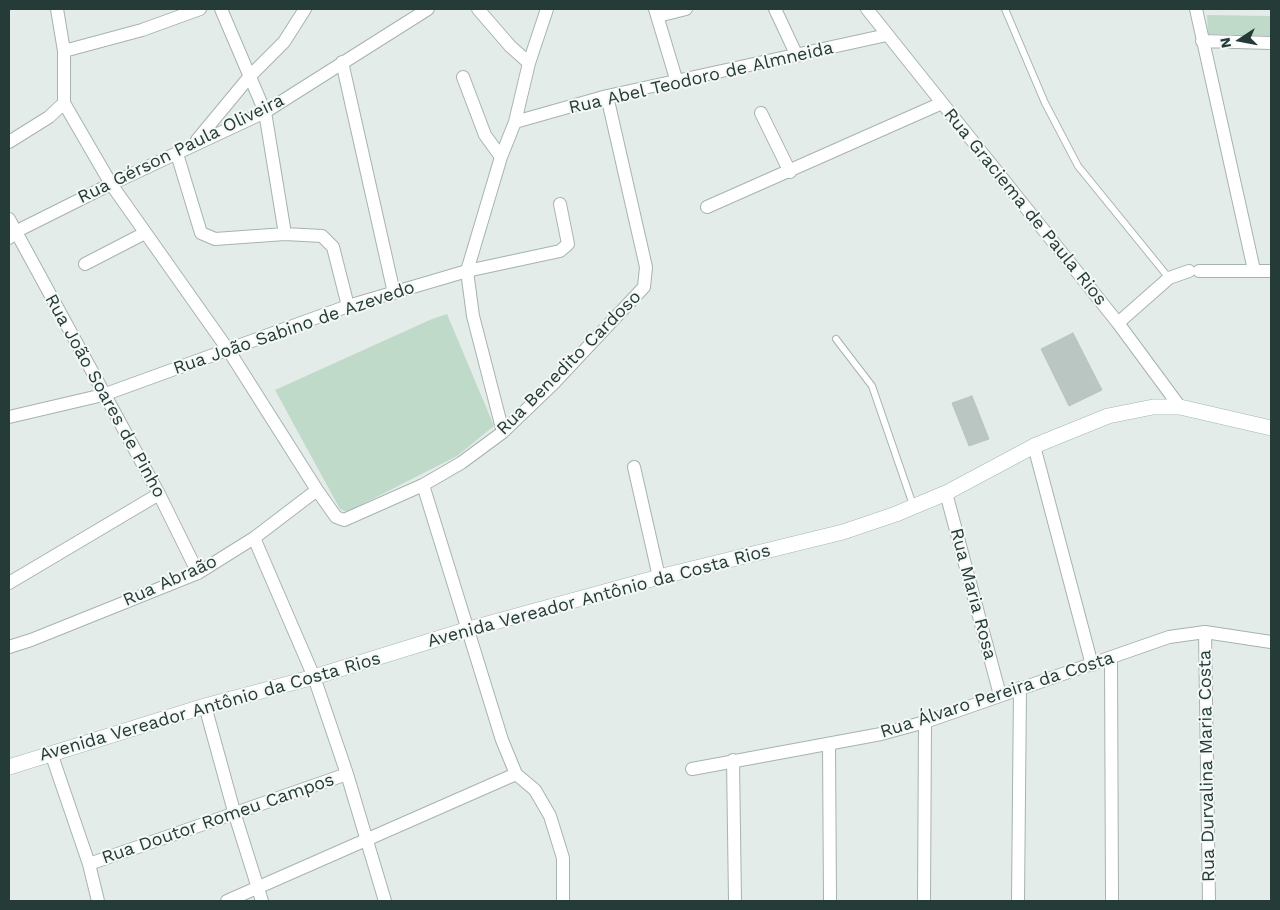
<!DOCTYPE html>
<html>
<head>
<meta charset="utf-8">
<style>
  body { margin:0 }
  #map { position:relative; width:1280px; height:910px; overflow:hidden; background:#e4ece9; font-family:"Work Sans",sans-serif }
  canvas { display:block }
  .frame { position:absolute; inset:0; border:10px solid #253b37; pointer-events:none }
  .north { position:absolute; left:1215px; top:15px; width:50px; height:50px; -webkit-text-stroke:4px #f4f8f7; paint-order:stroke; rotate:259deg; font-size:14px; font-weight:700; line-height:20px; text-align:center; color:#253b37 }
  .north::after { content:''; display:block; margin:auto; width:18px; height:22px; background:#253b37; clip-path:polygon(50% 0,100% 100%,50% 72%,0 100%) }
</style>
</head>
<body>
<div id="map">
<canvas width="1280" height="910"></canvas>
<div class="frame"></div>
<div class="north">N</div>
</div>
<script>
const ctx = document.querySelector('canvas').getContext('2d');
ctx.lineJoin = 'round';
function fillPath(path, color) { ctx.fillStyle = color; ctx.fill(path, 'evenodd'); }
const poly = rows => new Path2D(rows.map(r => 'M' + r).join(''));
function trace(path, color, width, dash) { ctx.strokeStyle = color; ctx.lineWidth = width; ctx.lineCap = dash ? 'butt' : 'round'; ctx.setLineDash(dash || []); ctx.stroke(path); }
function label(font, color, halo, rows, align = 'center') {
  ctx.font = font + ' "Work Sans",sans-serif'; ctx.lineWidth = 4; ctx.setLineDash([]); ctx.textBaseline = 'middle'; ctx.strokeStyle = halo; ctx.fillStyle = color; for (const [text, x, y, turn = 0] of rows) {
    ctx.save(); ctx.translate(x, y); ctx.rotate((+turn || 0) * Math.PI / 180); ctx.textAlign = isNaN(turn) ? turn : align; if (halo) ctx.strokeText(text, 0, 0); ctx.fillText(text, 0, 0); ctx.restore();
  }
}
const green = poly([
  [1207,15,1271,16,1271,36,1208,34],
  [447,314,494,426,457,456,347,512,340,509,275,390,432,319]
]);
const building = poly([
  [1073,333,1102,390,1069,406,1041,349,1073,333],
  [972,396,989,439,969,446,952,403,972,396]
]);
const service = poly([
  [1005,9,1045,103,1078,166,1169,278],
  [836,339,872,386,913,505]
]);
const minor = poly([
  [221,9,265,112,285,234],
  [478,9,510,46,529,63],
  [655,9,677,82],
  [775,9,797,56],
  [867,9,1118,323,1180,407],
  [1196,9,1254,270],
  [658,16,686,9],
  [1202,41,1271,43],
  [64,51,142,30,200,9],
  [342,62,394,293],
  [463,77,485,135,501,157],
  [64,103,111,184,229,351,317,490,336,517,344,520,423,485,461,463,503,432,554,383,644,287,646,267,607,96],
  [761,113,790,172],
  [515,122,607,96,887,35],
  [197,140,250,76,284,42,305,9],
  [9,142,49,117,64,103,64,51,57,9],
  [177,154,201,233,215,239,285,234,322,236,333,247,348,306],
  [707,207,942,103],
  [9,219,159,494,198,573],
  [9,238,15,232,111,184,265,112,428,9],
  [85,264,145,233],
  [1199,271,1271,271],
  [1118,323,1169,278,1189,271],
  [9,417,103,395,348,306,467,271,560,251,568,244,560,204],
  [503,432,473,316,467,271,501,157,515,122,529,63,547,9],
  [1034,446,1092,665],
  [634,467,659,577],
  [423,485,502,740,516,774,535,790,550,816,563,858,563,901],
  [946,493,1000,695],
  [254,538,314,677,347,774,385,901],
  [9,583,159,494],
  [1205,632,1209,901],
  [9,647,31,640,198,573,254,538,317,490],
  [1111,658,1112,901],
  [205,706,235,815,262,901],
  [829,745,830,901],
  [51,753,89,864,98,901],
  [733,760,735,901],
  [692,769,881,734,925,722,1169,637,1205,632,1271,642],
  [89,864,347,774],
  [227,901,516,774],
  [924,901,925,722],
  [1018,901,1020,688]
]);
const secondary = poly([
  [9,767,205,706,314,677,469,629,659,577,843,532,896,514,946,493,1034,446,1108,416,1153,407,1180,407,1271,428]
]);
const streetNames = [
  ["Rua Abel Teodoro de Almneida",701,78,-13],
  ["Rua Gérson Paula Oliveira",181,149,-26],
  ["Rua Graciema de Paula Rios",1025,207,51],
  ["Rua João Sabino de Azevedo",294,328,-19],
  ["Rua Benedito Cardoso",569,363,-45],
  ["Rua João Soares de Pinho",105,396,61],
  ["Rua Abraão",170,581,-24],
  ["Rua Maria Rosa",973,594,75],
  ["Avenida Vereador Antônio da Costa Rios",599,596,-15],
  ["Rua Álvaro Pereira da Costa",997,695,-18],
  ["Avenida Vereador Antônio da Costa Rios",210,707,-16],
  ["Rua Durvalina Maria Costa",1207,766,-91],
  ["Rua Doutor Romeu Campos",218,819,-19]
];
fillPath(green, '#bfdac9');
fillPath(building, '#b9c6c2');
trace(building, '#b7c4c0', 1);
trace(service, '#a7b3b0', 8);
trace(minor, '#a7b3b0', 14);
trace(secondary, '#a3b6b1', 16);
trace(service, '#fff', 6);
trace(minor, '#fff', 12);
trace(secondary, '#fff', 15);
label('18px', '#253b37', '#f4f8f7', streetNames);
</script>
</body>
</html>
